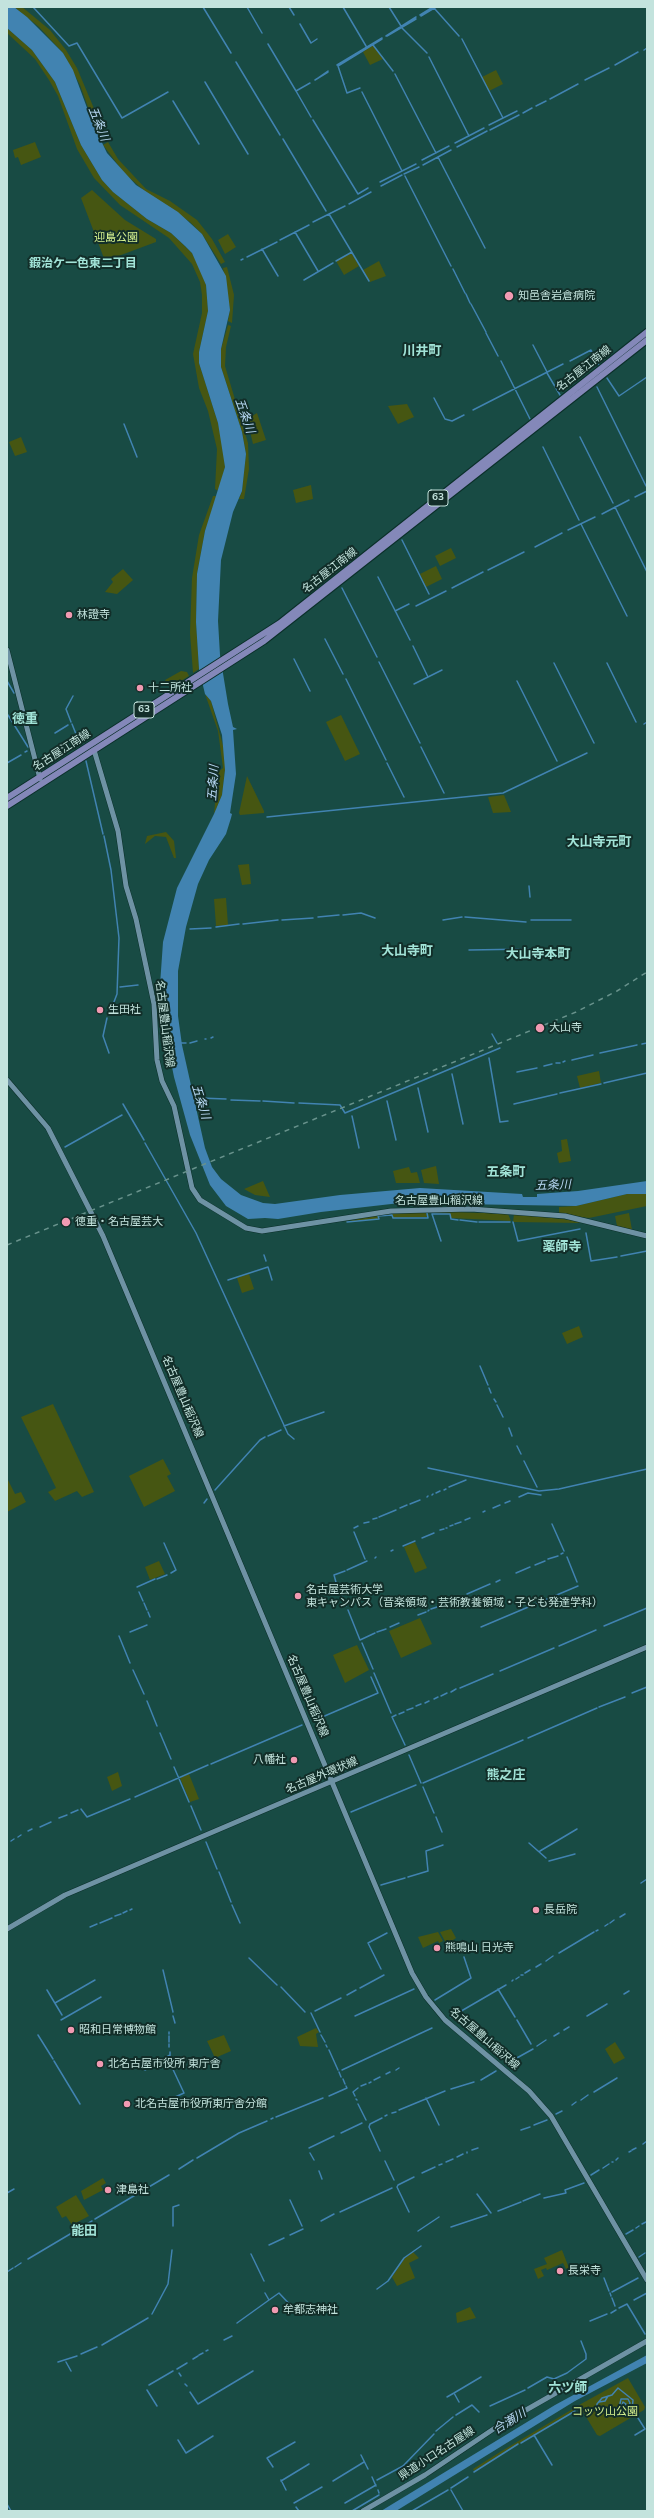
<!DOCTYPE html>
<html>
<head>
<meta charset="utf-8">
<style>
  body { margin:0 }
  #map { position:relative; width:654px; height:2518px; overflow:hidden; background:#184b44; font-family:"Nunito Sans",sans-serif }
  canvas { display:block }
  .frame { position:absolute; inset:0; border:8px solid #c3e3dd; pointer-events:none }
</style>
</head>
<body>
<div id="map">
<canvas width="654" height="2518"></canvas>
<div class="frame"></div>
</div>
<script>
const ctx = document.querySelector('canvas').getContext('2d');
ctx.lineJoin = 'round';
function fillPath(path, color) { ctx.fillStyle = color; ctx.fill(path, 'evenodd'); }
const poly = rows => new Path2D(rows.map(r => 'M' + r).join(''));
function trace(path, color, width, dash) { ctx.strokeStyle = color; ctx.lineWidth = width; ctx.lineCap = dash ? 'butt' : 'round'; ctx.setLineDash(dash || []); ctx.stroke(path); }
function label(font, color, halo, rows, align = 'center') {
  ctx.font = font + ' "Nunito Sans","Noto Sans JP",sans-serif'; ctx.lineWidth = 4; ctx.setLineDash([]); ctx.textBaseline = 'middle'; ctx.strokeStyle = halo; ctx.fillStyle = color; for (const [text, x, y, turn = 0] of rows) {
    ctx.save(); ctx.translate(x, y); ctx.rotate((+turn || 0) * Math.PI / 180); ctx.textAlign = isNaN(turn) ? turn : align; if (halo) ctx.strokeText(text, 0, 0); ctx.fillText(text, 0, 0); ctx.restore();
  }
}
const green = poly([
  [14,7,22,7,27,11,50,30,66,50,77,68,103,130,97,132,80,85,63,53,39,27],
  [7,28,32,50,55,82,81,145,102,180,113,192,147,219,171,233,192,253,200,268,206,285,208,311,199,352,199,363,218,423,224,451,225,467,219,491,215,489,217,449,208,411,199,388,193,354,202,313,202,295,200,282,192,264,169,238,120,205,94,178,77,149,58,96,49,80,35,59,7,33],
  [373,45,383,59,370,65,363,52],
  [496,70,503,84,489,91,482,77],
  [35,142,41,157,21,165,18,157,15,158,13,150],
  [108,142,118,159,146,189,170,201,197,220,212,239,225,262,221,264,202,234,190,222,147,193,125,174,103,145],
  [92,190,125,220,156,239,156,242,105,261,81,198],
  [228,234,236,247,225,254,218,240],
  [351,252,359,266,344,275,336,261],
  [379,261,386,276,370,282,363,270],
  [227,267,234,295,232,323,228,321,230,310,223,268],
  [228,325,231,326,226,347,225,366,248,443,249,469,244,499,239,499,242,491,246,454,242,432,221,367,221,349],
  [407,404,414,417,398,424,388,406],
  [257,413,266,440,253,444,247,419],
  [21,437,27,452,15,456,9,442],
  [311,485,313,499,296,503,293,490],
  [213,496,217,496,205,531,197,574,196,622,199,669,193,673,190,633,192,578,199,535],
  [451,548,456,558,440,566,435,556],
  [436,566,442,579,426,587,420,574],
  [123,569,133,580,117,594,105,592,113,582,111,579],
  [181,671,187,672,189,676,170,688,165,680],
  [205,694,211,701,225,753,225,770,222,795,214,814,218,772,223,768,218,731],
  [341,715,360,754,345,761,326,722],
  [247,776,264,811,264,813,240,815,239,813],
  [504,795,511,812,493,813,488,797],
  [166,832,174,841,176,858,174,858,166,837,155,836,145,844,147,836],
  [249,864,251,884,242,885,238,865],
  [226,898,228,925,216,926,214,899],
  [599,1071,601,1083,580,1088,577,1076],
  [567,1139,571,1161,559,1163,557,1153,562,1151,561,1140],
  [436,1166,439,1184,424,1183,421,1170],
  [409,1167,411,1173,417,1172,420,1183,396,1183,393,1171],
  [263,1181,270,1197,255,1195,244,1189],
  [627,1194,647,1194,647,1206,589,1218,559,1214,559,1207,576,1206],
  [427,1211,430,1217,426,1213,427,1217,393,1218,392,1214,378,1216,379,1219,344,1222,380,1214],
  [433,1211,508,1214,511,1221,451,1218,450,1214,432,1213],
  [629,1213,632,1230,617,1226,615,1216],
  [514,1214,581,1221,581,1223,513,1222],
  [249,1274,254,1289,242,1293,237,1278],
  [579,1326,583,1337,567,1344,562,1333],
  [53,1404,94,1492,82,1497,77,1491,55,1501,48,1492,56,1488,21,1417],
  [163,1459,171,1474,167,1476,175,1491,144,1507,129,1476],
  [7,1478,15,1494,21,1492,26,1502,7,1512],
  [415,1542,427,1568,415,1573,404,1547],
  [159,1561,165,1574,150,1580,145,1567],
  [420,1618,432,1644,401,1658,389,1631],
  [357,1645,369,1670,345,1683,333,1655],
  [118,1772,122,1786,112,1791,107,1777],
  [189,1774,199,1799,190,1802,180,1778],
  [451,1929,456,1938,453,1940,455,1944,448,1947,440,1932],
  [438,1932,443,1941,439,1943,438,1941,423,1948,418,1937],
  [316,2028,319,2032,316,2034,318,2047,300,2046,297,2037],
  [224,2035,231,2051,215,2058,207,2041],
  [615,2042,625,2058,614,2064,605,2049],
  [103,2178,106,2183,101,2186,103,2190,84,2200,81,2191],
  [76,2195,89,2216,72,2225,66,2216,62,2218,56,2207],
  [562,2250,569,2268,566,2269,563,2263,547,2270,546,2268,541,2270,544,2276,538,2279,534,2269,547,2264,544,2258],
  [413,2252,419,2258,409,2263,415,2278,397,2286,392,2277,405,2258],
  [470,2307,476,2318,457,2323,456,2313],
  [628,2378,645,2407,644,2410,600,2436,597,2435,579,2405],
  [576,2407,577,2409,474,2471,473,2469,500,2452]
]);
const water = poly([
  [7,7,14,7,27,17,63,53,73,70,93,124,107,153,136,185,178,212,202,234,226,276,230,310,221,349,221,367,242,432,246,454,242,491,233,512,221,560,218,621,220,655,228,704,233,727,237,729,233,730,236,774,230,813,232,814,231,818,226,834,209,860,198,884,186,927,178,971,178,1016,182,1045,205,1148,212,1167,221,1179,241,1195,263,1203,275,1204,340,1195,420,1188,522,1194,523,1197,537,1197,537,1194,578,1191,647,1181,647,1194,627,1194,576,1206,400,1203,321,1212,278,1219,265,1218,248,1219,226,1206,210,1185,190,1135,174,1077,163,1022,160,985,163,942,177,888,214,814,222,795,225,770,222,735,211,701,205,694,199,669,196,622,197,574,205,531,225,467,218,423,199,363,199,352,208,311,206,285,192,253,185,246,171,233,147,219,113,192,102,180,81,145,55,82,32,50,7,28],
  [647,2355,647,2363,575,2401,396,2511,381,2511,555,2405]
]);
const stream = poly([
  [33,7,69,46,77,43,122,118,168,92],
  [203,7,231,53],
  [247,7,262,33],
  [289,7,294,15],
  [343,7,366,46],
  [389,7,401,26],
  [434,8,459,36],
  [420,15,433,7],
  [421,16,436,7],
  [300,24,311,43,317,39],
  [402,28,427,53],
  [386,36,416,17],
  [387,36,416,19],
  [462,39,503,118],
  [268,44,296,91,310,83],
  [373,45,393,71],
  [644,50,647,48],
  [429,57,469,136],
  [236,62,280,135],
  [337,65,382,38],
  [615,65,638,52],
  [395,74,436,153],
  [315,80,328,71],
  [315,80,328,72],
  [585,80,609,68],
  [205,82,248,154],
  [360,88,347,93,338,66,382,39],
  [296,91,311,117],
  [362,92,402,171],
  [550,99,578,84],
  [173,101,199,144],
  [536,106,546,101],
  [523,113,532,108],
  [313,120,358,194,368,188],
  [489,125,517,111],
  [490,130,519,115],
  [283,139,326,211],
  [455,143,484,128],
  [457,147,487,131],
  [438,157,485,248],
  [422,160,449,146],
  [423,165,451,150],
  [404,174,419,167],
  [405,176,451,266],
  [380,182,416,164],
  [381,186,402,175],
  [349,204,371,192],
  [329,214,369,281],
  [313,222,345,206],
  [295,232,318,271],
  [280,240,309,225],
  [262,249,278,276],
  [247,257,277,242],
  [241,260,243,259],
  [336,261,352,252],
  [453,269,465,293],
  [304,280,333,263],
  [466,294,470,303],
  [471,304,486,332],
  [486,333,498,356],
  [533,345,547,372],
  [501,361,530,419],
  [570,361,591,350,599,365],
  [547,373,560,395],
  [607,378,619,396,647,377],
  [597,387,646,486],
  [434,398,445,419,452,421,464,415],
  [473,410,563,364],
  [124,424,137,457],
  [580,437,613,503],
  [543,447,579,520],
  [635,497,647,491],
  [615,507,647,572],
  [602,514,629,500],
  [581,524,627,616],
  [568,530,595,517],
  [402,540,429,594],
  [535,547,562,533],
  [488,570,524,552],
  [378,577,410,640],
  [342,588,377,657],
  [452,588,483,572],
  [416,606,446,591],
  [395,611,409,604],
  [325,639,343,674],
  [413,646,428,677],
  [294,659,310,691],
  [379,662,420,743],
  [554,663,594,743],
  [607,663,636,722],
  [346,679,386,760],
  [7,681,14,693],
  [517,681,557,761],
  [414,684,442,670],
  [8,715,28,747],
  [71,722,66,709,73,696],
  [72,724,80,744],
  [644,724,647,722],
  [55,733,68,725],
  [421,747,444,793],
  [25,752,27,751],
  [86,761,103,834],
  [7,763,21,755],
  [387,763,404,797],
  [267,817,503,793,587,753],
  [104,836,111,870,119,938,117,994,109,1015],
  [529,886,530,897],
  [343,915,361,913,375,918],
  [318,917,339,915],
  [465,917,526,922],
  [282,920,313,918],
  [443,920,462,917],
  [531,920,571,920],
  [243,924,278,920],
  [216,927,239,924],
  [190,929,211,928],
  [469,950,529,949],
  [120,987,138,985],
  [107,1018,103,1036,109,1053],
  [492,1034,497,1043],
  [211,1038,213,1037],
  [205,1039,206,1039],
  [180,1043,186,1043],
  [190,1043,197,1041],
  [642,1044,647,1043],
  [600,1053,637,1045],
  [489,1058,500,1122,508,1121],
  [572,1060,593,1055],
  [563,1062,565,1061],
  [556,1063,560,1063],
  [544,1066,552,1064],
  [517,1072,537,1068],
  [452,1074,463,1124],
  [604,1083,647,1073],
  [418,1088,428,1132],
  [560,1093,601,1084],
  [200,1098,226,1099],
  [231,1100,260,1101],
  [263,1101,294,1103],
  [387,1101,396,1140],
  [299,1103,340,1105,345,1113,500,1048],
  [123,1104,144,1140],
  [514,1104,557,1094],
  [352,1116,359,1148],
  [145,1143,196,1233,288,1434,294,1439],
  [65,1147,122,1115],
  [460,1220,477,1222],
  [347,1222,379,1219,378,1216,392,1215,393,1218,428,1218,427,1213],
  [479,1222,510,1222],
  [513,1222,518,1241,580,1229],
  [586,1233,591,1261,617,1257],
  [441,1241,432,1214,450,1214,451,1219,458,1220],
  [264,1255,266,1261],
  [621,1256,647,1251],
  [228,1280,268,1267,272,1280],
  [480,1366,488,1385],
  [489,1388,491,1393],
  [494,1399,496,1402],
  [497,1405,503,1417],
  [284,1426,324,1412],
  [509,1428,512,1436],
  [268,1436,281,1430],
  [517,1446,521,1454],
  [524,1461,537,1487],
  [428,1468,539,1491,559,1489,647,1469],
  [449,1487,466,1480],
  [215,1490,260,1440,265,1437],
  [444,1490,446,1489],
  [436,1493,440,1491],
  [432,1495,433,1494],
  [427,1497,428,1496],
  [519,1497,528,1493,541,1495],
  [204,1503,207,1499],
  [505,1503,510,1501],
  [410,1504,420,1500],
  [400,1508,407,1505],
  [493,1508,500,1505],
  [483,1512,485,1511],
  [379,1517,396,1510],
  [373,1519,377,1518],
  [465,1520,470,1518],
  [364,1523,369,1522],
  [455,1524,461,1522],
  [552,1524,564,1551],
  [450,1526,453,1525],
  [354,1528,358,1526],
  [446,1528,447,1528],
  [440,1530,444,1529],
  [354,1532,365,1559],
  [422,1538,434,1533],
  [164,1543,176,1570,171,1573],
  [403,1546,415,1541],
  [391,1551,393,1550],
  [561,1554,563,1553],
  [567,1557,577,1582],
  [375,1558,376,1557],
  [548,1559,558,1556],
  [535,1565,545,1561],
  [347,1570,367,1561],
  [516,1573,530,1567],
  [157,1579,167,1575],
  [496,1582,500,1580],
  [337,1586,334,1575,345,1571],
  [137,1587,155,1579],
  [339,1589,339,1590],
  [139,1592,143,1601],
  [340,1592,343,1598],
  [467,1594,490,1584],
  [343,1600,346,1606],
  [144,1603,147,1610],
  [445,1603,461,1597],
  [439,1606,443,1604],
  [431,1609,437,1607],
  [348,1610,360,1640],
  [428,1611,429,1610],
  [148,1612,150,1617],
  [418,1615,426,1612],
  [604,1626,647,1608],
  [390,1627,399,1623],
  [481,1627,578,1586],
  [130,1632,147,1625],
  [377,1632,386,1629],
  [119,1636,130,1663],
  [360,1640,375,1633],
  [362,1643,373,1669],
  [559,1646,596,1630],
  [133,1670,144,1694],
  [500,1671,554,1648],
  [374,1673,391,1713],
  [460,1688,493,1674],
  [451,1692,456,1689],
  [632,1693,647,1687],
  [441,1696,447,1693],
  [434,1699,438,1697],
  [147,1701,157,1726],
  [425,1703,429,1701],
  [416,1706,421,1704],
  [599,1707,625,1697],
  [407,1710,413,1708],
  [399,1714,404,1712],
  [396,1715,392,1717,405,1745],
  [313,1721,378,1693,371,1677],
  [160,1733,171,1759],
  [528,1738,597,1708],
  [409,1755,421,1783],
  [211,1764,302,1725],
  [174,1767,189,1802],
  [423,1783,523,1740],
  [423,1787,434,1813],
  [135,1797,208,1765],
  [191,1806,201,1830],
  [81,1809,87,1817,130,1799],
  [351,1812,416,1785],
  [71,1813,78,1810],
  [436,1817,442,1832],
  [59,1818,67,1815],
  [40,1827,51,1822],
  [28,1831,32,1829],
  [18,1837,21,1835],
  [11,1841,14,1839],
  [206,1842,217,1869],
  [529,1843,546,1858],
  [540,1851,577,1829],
  [549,1861,575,1854],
  [219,1872,231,1902],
  [408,1877,428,1871,426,1851,443,1845],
  [641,1883,647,1879],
  [381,1885,405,1878],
  [232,1905,240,1923],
  [130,1910,132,1909],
  [123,1913,127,1911],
  [115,1916,121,1914],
  [620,1917,625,1914],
  [100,1923,112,1918],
  [610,1923,614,1920],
  [605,1926,608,1924],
  [90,1927,97,1924],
  [596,1931,598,1930],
  [559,1953,594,1932],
  [249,1958,277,1985],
  [546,1961,553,1956],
  [536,1967,541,1964],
  [381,1969,368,1943,387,1933],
  [163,1970,173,2012],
  [525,1973,530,1970],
  [521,1975,523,1975],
  [516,1979,519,1977],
  [512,1981,513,1980],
  [281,1987,305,2012],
  [360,1988,384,1975],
  [498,1989,515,2017],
  [47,1990,62,2015],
  [624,1994,629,1991],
  [347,1995,356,1990],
  [435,2000,471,1978,464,1957],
  [55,2003,95,1980],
  [315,2011,341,1998],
  [311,2013,320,2032],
  [173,2016,175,2023],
  [355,2016,414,1989],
  [587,2016,607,2004],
  [451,2017,506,1985],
  [61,2020,101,1997],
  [517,2020,531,2044],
  [564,2030,569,2027],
  [169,2032,169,2034],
  [38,2035,53,2059],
  [321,2035,325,2042],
  [169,2036,169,2042],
  [554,2036,559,2033],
  [169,2044,169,2047],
  [326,2045,327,2047],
  [537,2046,546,2040],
  [329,2050,338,2070],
  [170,2052,170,2063,184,2093,173,2098],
  [54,2061,80,2104],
  [506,2064,533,2049],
  [145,2070,170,2055],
  [342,2070,432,2028],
  [396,2070,399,2068],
  [339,2072,341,2077],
  [386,2074,390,2072],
  [343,2079,345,2084],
  [374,2080,380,2077],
  [481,2080,496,2071],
  [369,2083,371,2082],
  [361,2086,366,2084],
  [451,2089,474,2082],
  [594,2092,617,2078],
  [329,2096,347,2088,346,2086],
  [355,2096,353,2092,358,2088],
  [426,2098,439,2125],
  [356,2099,357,2100],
  [581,2100,588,2095],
  [358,2104,366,2120],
  [572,2105,576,2102],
  [399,2110,445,2091],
  [392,2113,396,2112],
  [556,2114,562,2111],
  [385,2116,387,2115],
  [276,2117,323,2098],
  [271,2119,273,2118],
  [534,2125,547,2120],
  [521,2130,530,2127],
  [341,2133,362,2123],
  [643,2144,647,2141],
  [309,2148,334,2136],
  [472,2150,478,2148],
  [632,2150,636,2148],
  [380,2151,369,2127,370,2124,382,2118],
  [629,2152,631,2151],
  [310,2153,314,2160],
  [467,2153,467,2152],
  [457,2157,463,2154],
  [197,2158,239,2133,267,2121],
  [616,2160,618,2158],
  [385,2161,394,2180],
  [446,2162,453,2159],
  [612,2162,613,2162],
  [439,2165,442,2164],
  [603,2168,609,2164],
  [179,2169,193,2160],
  [319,2171,322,2179],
  [422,2173,435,2167],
  [591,2175,599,2170],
  [7,2193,14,2189],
  [477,2194,491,2213],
  [544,2198,566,2193,565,2190,584,2183],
  [290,2200,302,2226],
  [523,2201,540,2194],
  [498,2211,521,2202],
  [340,2212,392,2188],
  [409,2212,397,2187,398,2185,414,2177],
  [95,2219,169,2175],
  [321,2221,334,2214],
  [642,2224,646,2222],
  [173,2226,173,2207,179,2205],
  [451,2227,487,2215],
  [636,2228,639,2226],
  [418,2231,439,2217],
  [626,2234,633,2230],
  [290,2235,303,2229],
  [269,2245,284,2238],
  [251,2254,264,2281],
  [639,2257,645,2253],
  [28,2259,92,2221],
  [15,2267,21,2263],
  [7,2272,13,2268],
  [604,2278,609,2291],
  [377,2289,388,2281,404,2258,421,2246],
  [612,2292,638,2278],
  [610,2293,611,2296],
  [612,2298,615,2306],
  [269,2300,279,2293,295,2310],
  [634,2300,647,2293],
  [619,2308,627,2304,645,2334],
  [611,2313,616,2310],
  [152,2314,168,2284,172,2250],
  [590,2321,607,2314],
  [237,2323,269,2300,265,2293],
  [224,2340,232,2336],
  [102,2345,148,2318],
  [206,2351,208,2350],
  [81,2354,97,2347],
  [199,2355,203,2353],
  [193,2359,198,2356],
  [58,2362,77,2356],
  [66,2362,71,2371],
  [177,2369,187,2363],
  [179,2373,181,2376],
  [185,2384,187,2386],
  [149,2385,173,2371],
  [528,2388,547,2377,554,2379,567,2373,586,2359,586,2354,581,2341],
  [147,2390,157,2406],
  [190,2392,198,2404,253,2371],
  [447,2397,454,2393],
  [459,2402,454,2393,481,2377],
  [599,2402,605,2401,608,2396],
  [490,2406,525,2390],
  [597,2412,597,2404,602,2398,612,2395,618,2388,633,2400,632,2410,625,2412,619,2408,621,2399,628,2399,630,2403,628,2408,625,2409,622,2405,623,2402,626,2404,624,2406],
  [456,2415,472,2405,479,2412],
  [436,2431,453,2417],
  [534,2435,552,2465],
  [635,2435,645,2429,638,2418],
  [178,2440,186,2453,213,2436],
  [521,2443,575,2411],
  [361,2455,368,2469],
  [273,2467,267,2458,295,2442],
  [474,2472,518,2444],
  [372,2477,376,2486],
  [281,2480,286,2490],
  [377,2480,403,2466,434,2434],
  [281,2481,309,2464],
  [333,2481,364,2462],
  [451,2488,468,2477],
  [378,2490,379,2493],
  [451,2490,463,2511],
  [294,2503,322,2487],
  [345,2503,376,2485],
  [7,2504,11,2511],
  [296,2507,299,2511],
  [352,2511,379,2495],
  [412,2511,448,2490]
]);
const secondary = poly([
  [7,650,40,779],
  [94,750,118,831,126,886,136,919,154,1004,157,1060,162,1081,174,1106,192,1188,200,1200,246,1228,262,1231,391,1211,471,1209,565,1216,647,1236],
  [7,1080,48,1128,103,1236,412,1973,426,1997,445,2020,529,2091,551,2116,647,2280],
  [7,1929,65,1895,647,1647],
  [363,2511,425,2475,498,2426,647,2341]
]);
const primary = poly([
  [7,798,280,623,647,332],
  [7,806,264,641,647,340]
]);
const rail = poly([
  [7,1245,576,1012,617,991,647,972]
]);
const markers = [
  [509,296,5,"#f19ab2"],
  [69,615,4,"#f19ab2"],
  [140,688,4,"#f19ab2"],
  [100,1010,4,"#f19ab2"],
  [540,1028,5,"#f19ab2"],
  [66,1222,5,"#f19ab2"],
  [298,1596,4,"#f19ab2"],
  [294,1760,4,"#f19ab2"],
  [536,1910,4,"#f19ab2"],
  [437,1948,4,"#f19ab2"],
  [71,2030,4,"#f19ab2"],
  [100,2064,4,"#f19ab2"],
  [127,2104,4,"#f19ab2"],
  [108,2190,4,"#f19ab2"],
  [560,2271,4,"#f19ab2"],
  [275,2310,4,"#f19ab2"]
];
const shields = [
  [438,498,20],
  [144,710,20]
];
const shieldNames = [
  ["63",438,498],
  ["63",144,710]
];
const parkNames = [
  ["迎島公園",116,238],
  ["コッツ山公園",605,2412]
];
const poiNames = [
  ["知邑舎岩倉病院",518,296],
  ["林證寺",77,615],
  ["十二所社",148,688],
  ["生田社",108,1010],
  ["大山寺",549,1028],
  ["徳重・名古屋芸大",75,1222],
  ["名古屋芸術大学",306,1590],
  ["東キャンパス（音楽領域・芸術教養領域・子ども発達学科）",306,1603],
  ["八幡社",286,1760,"right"],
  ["長岳院",544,1910],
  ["熊鳴山 日光寺",445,1948],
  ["昭和日常博物館",79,2030],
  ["北名古屋市役所 東庁舎",108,2064],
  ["北名古屋市役所東庁舎分館",135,2104],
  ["津島社",116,2190],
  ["長栄寺",568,2271],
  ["牟都志神社",283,2310]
];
const streetNames = [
  ["名古屋江南線",584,369,-38],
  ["名古屋江南線",330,571,-38],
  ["名古屋江南線",62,751,-33],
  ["名古屋豊山稲沢線",164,1024,83],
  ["名古屋豊山稲沢線",439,1201],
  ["名古屋豊山稲沢線",182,1397,67],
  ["名古屋豊山稲沢線",307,1696,67],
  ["名古屋外環状線",322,1776,-23],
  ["名古屋豊山稲沢線",484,2039,41],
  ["県道小口名古屋線",437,2454,-33]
];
const waterNames = [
  ["五条川",98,124,68],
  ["五条川",244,416,70],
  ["五条川",214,783,-86],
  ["五条川",200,1102,73],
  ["五条川",553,1186,-2],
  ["合瀬川",510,2422,-32]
];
const neighbourhoodNames = [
  ["鍜治ケ一色東二丁目",83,264]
];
const quarterNames = [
  ["川井町",422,352],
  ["徳重",25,720],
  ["大山寺元町",599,843],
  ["大山寺町",407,952],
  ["大山寺本町",538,955],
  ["五条町",506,1173],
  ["薬師寺",562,1248],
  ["熊之庄",506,1776],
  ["能田",84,2232],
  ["六ツ師",568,2389]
];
fillPath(green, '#465612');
fillPath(water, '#4183b1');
trace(stream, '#4183b1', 1.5);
trace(secondary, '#0b2f2a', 6);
trace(primary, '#0b2f2a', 8);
trace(secondary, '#6e92a4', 5);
trace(primary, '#8488b9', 6);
trace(rail, '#68928c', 1.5, [5, 5]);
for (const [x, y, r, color] of markers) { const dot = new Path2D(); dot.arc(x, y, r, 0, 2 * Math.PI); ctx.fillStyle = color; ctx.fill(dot); trace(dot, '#122e29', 1.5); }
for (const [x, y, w] of shields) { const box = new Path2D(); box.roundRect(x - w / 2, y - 8, w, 16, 3); ctx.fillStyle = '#122e29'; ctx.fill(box); trace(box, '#c3e3dd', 1); }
label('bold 10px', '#c3e3dd', null, shieldNames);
label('11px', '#d6f28f', '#122e29', parkNames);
label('11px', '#c3e3dd', '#122e29', poiNames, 'left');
label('11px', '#c3e3dd', '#122e29', streetNames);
label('italic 12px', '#b6d7f2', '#122e29', waterNames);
label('bold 12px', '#a1e3d7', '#122e29', neighbourhoodNames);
label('bold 13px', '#a1e3d7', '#122e29', quarterNames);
</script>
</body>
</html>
